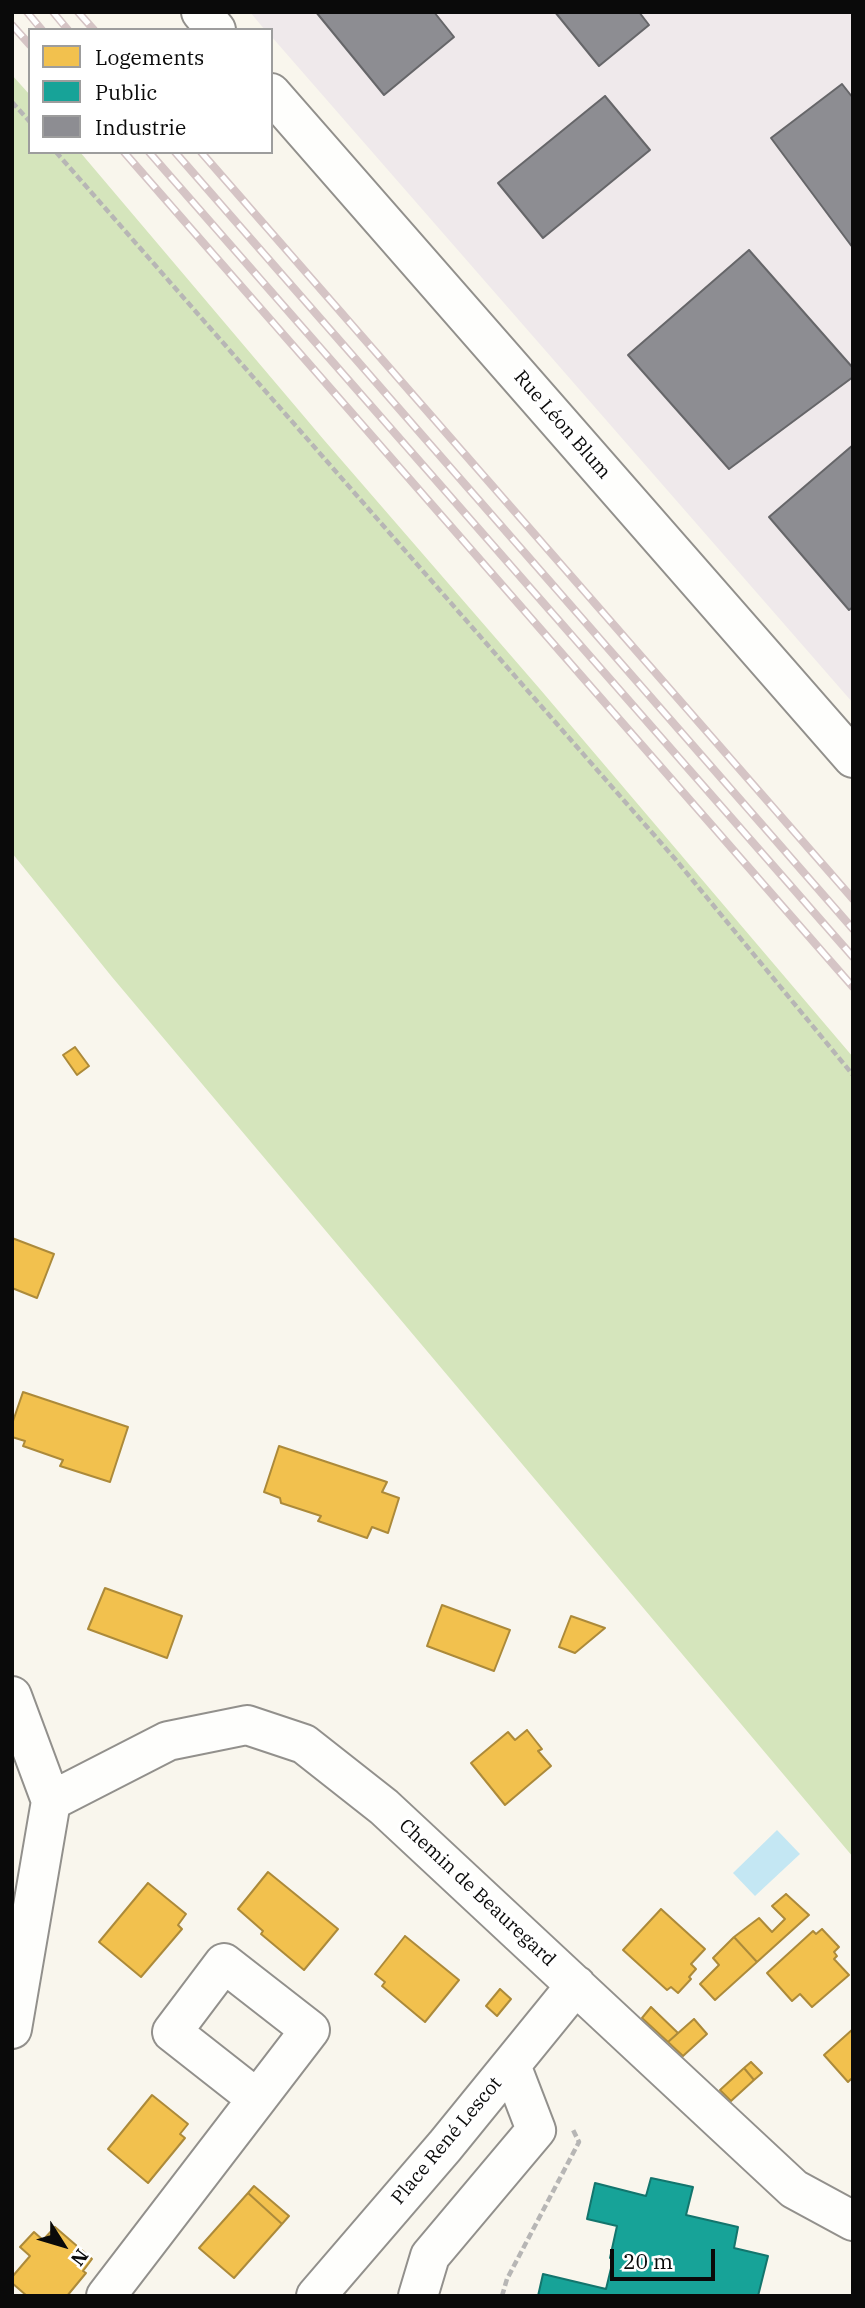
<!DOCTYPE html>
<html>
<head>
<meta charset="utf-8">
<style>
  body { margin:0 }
  #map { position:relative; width:865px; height:2308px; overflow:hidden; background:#f9f6ed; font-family:"IBM Plex Serif",serif }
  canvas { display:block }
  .frame { position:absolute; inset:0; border:14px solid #0a0a0a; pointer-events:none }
  .legend { position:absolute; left:28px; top:28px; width:245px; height:126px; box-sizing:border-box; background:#fff; border:2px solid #9d9d9d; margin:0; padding:9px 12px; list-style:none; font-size:21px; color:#0a0a0a }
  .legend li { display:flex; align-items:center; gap:14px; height:35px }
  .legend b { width:35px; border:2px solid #9d9d9d }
  .north { position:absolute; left:28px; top:2210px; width:70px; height:70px; -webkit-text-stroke:5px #fff; paint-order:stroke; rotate:127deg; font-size:19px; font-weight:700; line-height:28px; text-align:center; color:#0a0a0a }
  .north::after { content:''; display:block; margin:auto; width:24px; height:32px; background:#0a0a0a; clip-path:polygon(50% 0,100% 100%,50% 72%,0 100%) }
  .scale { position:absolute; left:610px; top:2249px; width:105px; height:32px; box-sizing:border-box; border:4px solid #0a0a0a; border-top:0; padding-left:9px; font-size:21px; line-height:24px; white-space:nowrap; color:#0a0a0a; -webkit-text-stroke:5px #fff; paint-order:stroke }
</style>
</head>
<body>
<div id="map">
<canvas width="865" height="2308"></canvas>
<div class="frame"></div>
<ul class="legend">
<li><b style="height:19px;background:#f2c14e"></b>Logements</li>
<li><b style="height:19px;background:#17a398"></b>Public</li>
<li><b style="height:19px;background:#8d8d92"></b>Industrie</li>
</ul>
<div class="north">N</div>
<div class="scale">20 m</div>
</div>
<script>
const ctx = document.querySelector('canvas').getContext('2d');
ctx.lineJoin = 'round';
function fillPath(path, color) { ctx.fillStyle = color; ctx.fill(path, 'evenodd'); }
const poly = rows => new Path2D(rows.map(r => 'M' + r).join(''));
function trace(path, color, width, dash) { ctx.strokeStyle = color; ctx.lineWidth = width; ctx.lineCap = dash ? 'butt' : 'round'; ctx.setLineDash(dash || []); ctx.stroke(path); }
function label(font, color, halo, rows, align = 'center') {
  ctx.font = font + ' "IBM Plex Serif",serif'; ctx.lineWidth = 7; ctx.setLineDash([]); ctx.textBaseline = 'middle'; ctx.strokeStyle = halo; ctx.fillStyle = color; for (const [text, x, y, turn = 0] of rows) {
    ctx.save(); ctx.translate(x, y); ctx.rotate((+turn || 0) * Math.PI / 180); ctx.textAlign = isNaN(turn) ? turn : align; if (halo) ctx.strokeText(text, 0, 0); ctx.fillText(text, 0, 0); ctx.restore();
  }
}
const industrial = poly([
  [250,12,853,12,853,703,271,36,271,30,265,30]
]);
const forest = poly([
  [12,75,30,95,30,152,80,152,324,440,539,688,853,1057,853,1857,112,977,12,853]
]);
const water = poly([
  [777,1830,800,1854,755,1896,733,1873]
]);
const homes = poly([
  [75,1047,89,1066,77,1075,63,1055,75,1047],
  [12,1238,54,1254,37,1298,12,1288,12,1238],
  [23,1392,128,1427,110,1482,60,1466,63,1460,23,1446,25,1441,12,1437,12,1424,23,1392],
  [279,1446,387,1482,382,1492,399,1498,388,1533,372,1527,367,1538,318,1521,321,1516,281,1503,280,1498,264,1492,279,1446],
  [105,1588,182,1616,167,1658,88,1629,105,1588],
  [442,1605,510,1630,494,1671,427,1646,442,1605],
  [571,1616,605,1628,575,1653,559,1647,571,1616],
  [527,1730,542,1749,538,1751,551,1766,505,1805,471,1763,508,1732,515,1740,527,1730],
  [268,1872,338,1929,304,1970,261,1934,263,1931,238,1909,268,1872],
  [148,1883,186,1914,178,1925,182,1929,141,1977,99,1942,148,1883],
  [786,1894,809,1915,757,1962,734,1937,759,1918,772,1932,785,1919,772,1906,786,1894],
  [661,1909,705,1949,691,1964,696,1969,689,1977,691,1979,678,1993,671,1987,667,1990,623,1950,661,1909],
  [822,1929,839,1947,834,1952,837,1956,834,1959,849,1975,812,2007,800,1994,792,2001,767,1973,813,1931,816,1934,822,1929],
  [405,1936,459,1980,425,2022,382,1986,385,1982,375,1974,405,1936],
  [734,1937,757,1962,715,2000,700,1984,719,1965,713,1958,734,1937],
  [500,1989,511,1999,497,2016,486,2006,500,1989],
  [651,2007,678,2033,668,2042,642,2018,651,2007],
  [694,2019,707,2034,683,2056,668,2042,694,2019],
  [853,2029,853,2082,851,2079,848,2082,824,2055,853,2029],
  [751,2062,762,2073,754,2080,744,2068,751,2062],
  [744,2068,754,2080,731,2101,720,2090,744,2068],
  [152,2095,188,2124,180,2134,185,2138,148,2183,108,2149,152,2095],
  [254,2186,289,2216,282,2224,248,2193,254,2186],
  [248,2193,282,2224,234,2278,199,2248,248,2193],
  [55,2227,92,2259,83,2271,86,2273,67,2296,27,2296,12,2283,12,2277,30,2256,20,2247,34,2232,43,2240,55,2227]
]);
const public = poly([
  [651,2178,693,2187,686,2215,738,2227,734,2248,768,2256,758,2296,538,2296,543,2274,606,2289,613,2260,610,2258,617,2226,587,2219,595,2183,646,2196,651,2178]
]);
const industry = poly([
  [316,12,434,12,454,37,384,95,316,12],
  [555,12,639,12,649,25,599,66,555,12],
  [842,84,853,98,853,248,771,138,842,84],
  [605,96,650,150,543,238,498,183,605,96],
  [749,250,853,368,853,377,729,469,628,355,749,250],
  [853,445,853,607,849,610,769,517,853,445]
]);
const path = poly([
  [12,102,30,122],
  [56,152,676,860,853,1075],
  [502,2296,507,2279,579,2142,573,2130]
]);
const minor = poly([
  [201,12,216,30],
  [271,93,853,758],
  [12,1696,51,1801,12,2029],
  [51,1801,168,1741,247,1725,304,1744,384,1807,794,2189,853,2221],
  [106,2296,310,2030,224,1963,172,2032,256,2098],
  [316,2296,445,2146,576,1985],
  [418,2296,430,2256,536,2130,511,2065]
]);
const rail = poly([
  [27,12,42,30],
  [53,12,68,30],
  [78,12,94,30],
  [12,25,30,45],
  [124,152,853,987],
  [149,152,853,957],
  [175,152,853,929],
  [201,152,853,899]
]);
const streetNames = [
  ["Rue Léon Blum",562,425,49],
  ["Chemin de Beauregard",477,1893,43],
  ["Place René Lescot",447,2141,-50]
];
fillPath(industrial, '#efe9eb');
fillPath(forest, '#d5e5bc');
fillPath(water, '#c4e7f3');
fillPath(homes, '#f2c14e');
trace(homes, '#ac8a3a', 2);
fillPath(public, '#17a398');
trace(public, '#13756d', 2);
fillPath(industry, '#8d8d92');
trace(industry, '#666669', 2);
trace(minor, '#92908c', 42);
trace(path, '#b7b6b5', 4.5, [7, 3.5]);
trace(minor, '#fefefc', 38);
trace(rail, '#d5c4c5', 8);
trace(rail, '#fff', 5, [16]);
label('19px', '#0a0a0a', '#fff', streetNames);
</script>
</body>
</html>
